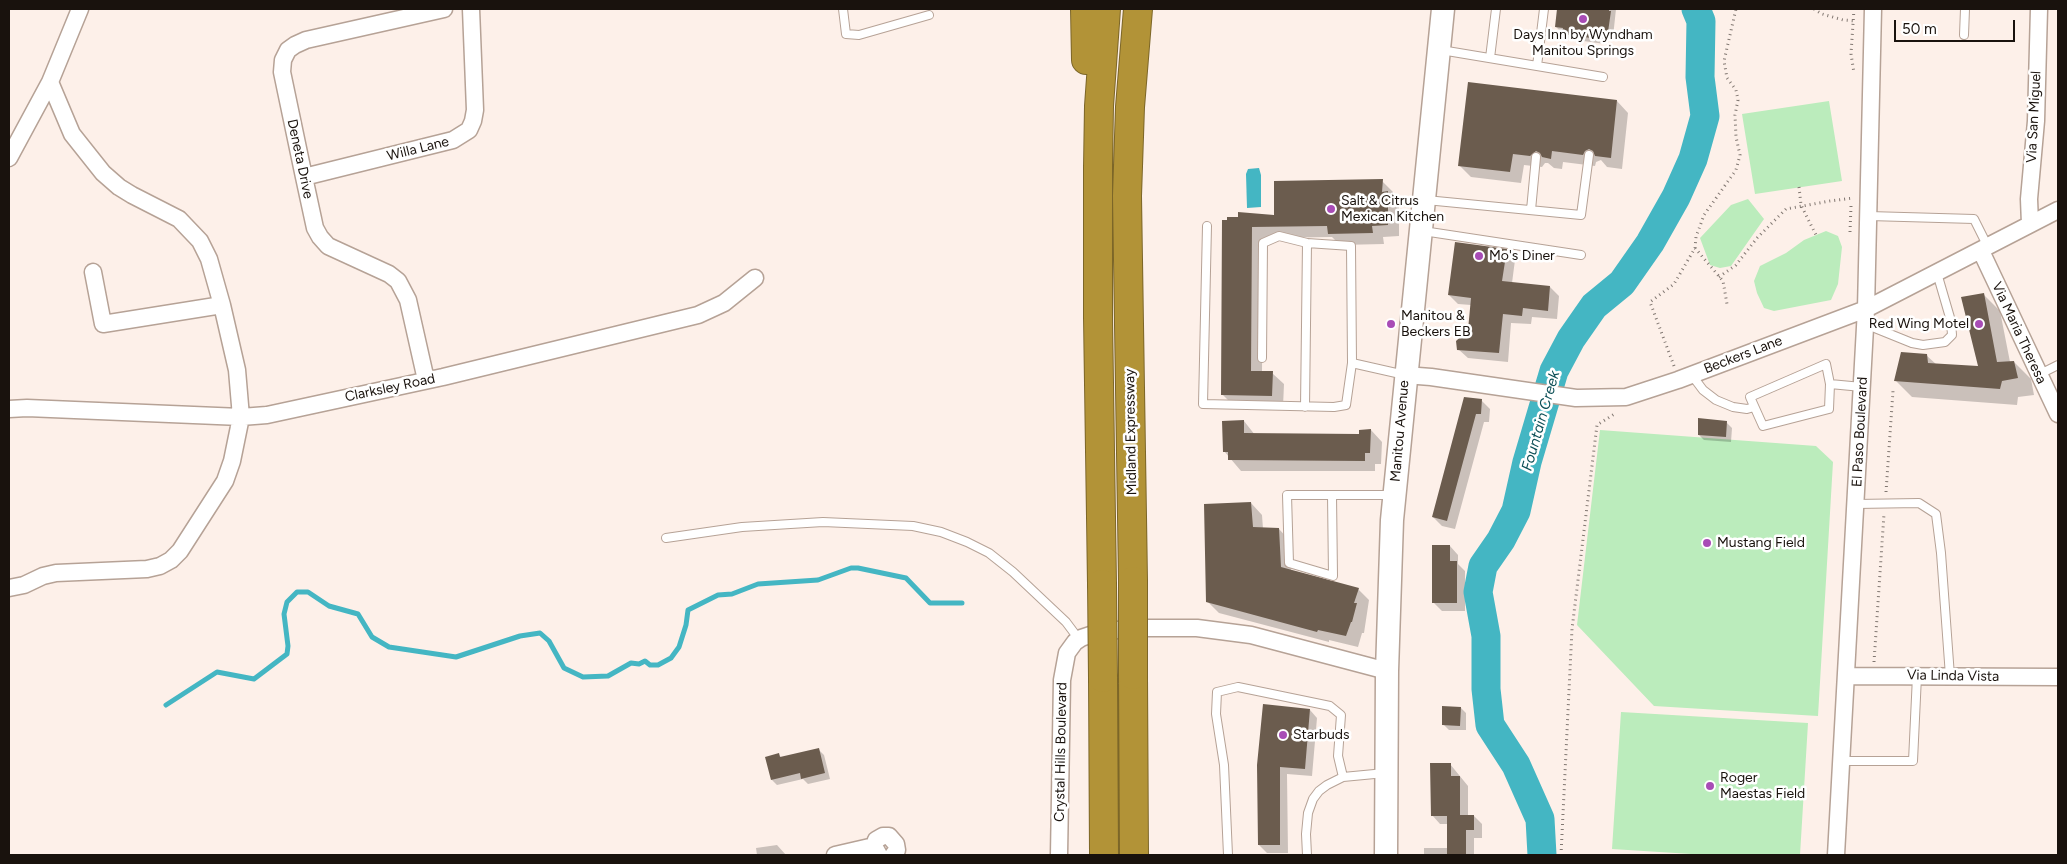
<!DOCTYPE html>
<html>
<head>
<meta charset="utf-8">
<style>
  body { margin:0 }
  #map { position:relative; width:2067px; height:864px; overflow:hidden; background:#fdf0e9; font-family:Figtree,sans-serif }
  canvas { display:block }
  .frame { position:absolute; inset:0; border:10px solid #19120d; pointer-events:none }
  .scale { position:absolute; left:1894px; top:20px; width:121px; height:22px; box-sizing:border-box; border:2px solid #19120d; border-top:0; padding-left:6px; font-size:15px; line-height:18px; white-space:nowrap; color:#19120d; -webkit-text-stroke:4px #fff; paint-order:stroke }
</style>
</head>
<body>
<div id="map">
<canvas width="2067" height="864"></canvas>
<div class="frame"></div>
<div class="scale">50 m</div>
</div>
<script>
const ctx = document.querySelector('canvas').getContext('2d');
ctx.lineJoin = 'round';
function fillPath(path, color) { ctx.fillStyle = color; ctx.fill(path, 'evenodd'); }
const poly = rows => new Path2D(rows.map(r => 'M' + r).join(''));
function trace(path, color, width, dash) { ctx.strokeStyle = color; ctx.lineWidth = width; ctx.lineCap = dash ? 'butt' : 'round'; ctx.setLineDash(dash || []); ctx.stroke(path); }
function label(font, color, halo, rows, align = 'center') {
  ctx.font = font + ' Figtree,sans-serif'; ctx.lineWidth = 5; ctx.setLineDash([]); ctx.textBaseline = 'middle'; ctx.strokeStyle = halo; ctx.fillStyle = color; for (const [text, x, y, turn = 0] of rows) {
    ctx.save(); ctx.translate(x, y); ctx.rotate((+turn || 0) * Math.PI / 180); ctx.textAlign = isNaN(turn) ? turn : align; if (halo) ctx.strokeText(text, 0, 0); ctx.fillText(text, 0, 0); ctx.restore();
  }
}
const green = poly([
  [1829,101,1842,181,1755,194,1742,114],
  [1748,199,1764,219,1731,266,1720,268,1710,265,1700,238,1731,205],
  [1826,231,1838,236,1842,247,1838,284,1831,300,1774,311,1764,308,1757,293,1754,281,1760,266,1786,253,1804,240],
  [1600,430,1816,446,1833,462,1818,716,1654,706,1577,625],
  [1621,712,1808,723,1800,855,1707,855,1612,849]
]);
const water = poly([
  [1259,168,1261,175,1261,207,1247,208,1246,174,1248,169]
]);
const shadow = poly([
  [1558,9,1616,9,1613,37,1605,36,1605,44,1569,39,1556,27],
  [1469,83,1617,101,1628,113,1622,169,1607,167,1601,160,1596,162,1595,166,1563,162,1562,169,1554,168,1548,163,1545,163,1542,167,1524,165,1521,183,1471,177,1459,165],
  [1382,181,1393,192,1393,197,1399,203,1399,236,1383,237,1384,244,1340,245,1332,237,1263,238,1262,372,1272,373,1284,384,1283,407,1234,406,1222,394,1224,221,1276,216],
  [1506,251,1515,260,1512,283,1550,287,1559,296,1557,319,1532,317,1531,324,1511,323,1508,362,1468,358,1458,349,1469,331,1471,305,1458,304,1449,295],
  [1983,294,2000,311,2010,362,2014,362,2031,379,2034,395,2018,397,2017,405,1912,397,1895,380,1926,355,1937,365,1980,367],
  [1481,400,1490,409,1489,422,1484,422,1455,529,1442,526,1433,517],
  [1244,421,1255,435,1360,435,1371,430,1382,442,1381,464,1375,464,1375,471,1241,471,1224,451],
  [1726,422,1732,428,1731,442,1704,440,1699,435],
  [1251,503,1262,515,1263,529,1279,529,1290,541,1291,571,1358,589,1369,600,1364,633,1362,633,1358,647,1329,640,1329,642,1219,613,1207,601],
  [1450,546,1458,555,1458,564,1465,571,1465,611,1442,611,1433,602],
  [1461,708,1466,713,1466,730,1449,730,1443,724],
  [1310,710,1317,718,1312,776,1287,774,1288,853,1267,853,1259,845,1258,765],
  [818,749,824,755,830,779,808,784,803,779,777,785,772,780,779,755,782,758],
  [1450,764,1468,786,1468,816,1474,816,1482,824,1482,838,1474,838,1474,855,1424,855,1424,848,1449,848,1448,824,1440,824,1432,815],
  [777,845,786,855,757,855,756,848]
]);
const stream = poly([
  [166,705,217,672,254,679,287,654,288,646,284,614,287,602,297,592,308,592,329,606,358,614,372,637,389,647,456,657,520,636,540,633,549,641,564,668,583,677,608,676,631,663,639,664,645,661,650,665,658,665,671,658,679,647,686,625,688,610,718,595,732,594,758,584,818,580,851,568,858,568,906,578,930,603,962,603]
]);
const river = poly([
  [1542,855,1540,819,1516,765,1490,725,1486,689,1486,636,1478,592,1483,566,1501,540,1516,511,1527,462,1554,371,1571,339,1594,306,1622,283,1650,243,1676,197,1693,159,1705,116,1700,77,1701,21,1696,9]
]);
const building = poly([
  [1557,9,1609,9,1609,11,1611,11,1608,32,1600,32,1599,39,1562,34,1563,28,1555,27],
  [1468,82,1617,100,1611,158,1595,156,1593,151,1589,149,1585,151,1583,155,1552,151,1551,159,1542,157,1540,153,1536,151,1530,156,1513,154,1510,172,1458,166],
  [1383,179,1382,192,1388,191,1388,225,1372,226,1373,233,1328,234,1327,226,1252,227,1251,371,1273,371,1272,396,1221,395,1222,220,1227,220,1227,217,1238,217,1238,212,1274,215,1274,181],
  [1455,242,1507,249,1502,281,1550,286,1548,311,1523,308,1522,316,1503,314,1499,353,1457,350,1456,341,1468,330,1471,298,1448,295],
  [1984,293,1997,362,2014,361,2018,378,2002,381,2000,389,1894,381,1901,352,1927,354,1928,363,1978,366,1961,297],
  [1464,397,1482,399,1481,414,1476,414,1447,521,1432,517],
  [1698,418,1727,421,1726,437,1698,435],
  [1244,420,1244,433,1359,434,1359,430,1371,429,1370,453,1365,453,1365,461,1228,460,1228,452,1223,452,1222,421],
  [1251,502,1253,527,1279,528,1281,567,1359,588,1354,603,1357,603,1352,622,1351,622,1346,636,1318,630,1317,632,1206,602,1204,504],
  [1432,545,1450,545,1450,561,1457,561,1457,603,1432,603],
  [1263,704,1310,709,1305,769,1280,767,1280,845,1258,845,1257,765],
  [1442,706,1461,707,1460,726,1442,725],
  [819,748,825,773,801,779,800,773,771,780,765,757,779,753,780,757],
  [1430,763,1451,763,1451,776,1460,776,1460,815,1474,815,1474,830,1466,830,1466,855,1447,855,1447,816,1431,816]
]);
const path = poly([
  [1814,9,1822,14,1843,20,1856,21],
  [1854,9,1851,54,1854,73],
  [1799,187,1801,205,1816,235],
  [1851,206,1850,232,1851,234],
  [1695,248,1723,281,1727,304],
  [1719,277,1736,265,1757,238,1786,209,1830,201,1853,198],
  [1674,366,1650,302,1674,284,1695,248,1696,237,1704,215,1736,170,1740,155,1736,137,1735,115,1738,100,1736,90,1727,78,1724,61,1736,9],
  [1886,492,1893,391],
  [1874,662,1884,514],
  [1561,855,1572,629,1597,425,1616,413]
]);
const lane = poly([
  [843,9,846,34,859,35,929,15],
  [1964,35,1965,9],
  [1441,50,1603,77],
  [1490,58,1496,9],
  [1537,66,1544,9],
  [1426,200,1581,215,1589,155],
  [1531,210,1536,157],
  [1869,216,1974,219,1988,247],
  [1207,226,1203,404,1334,407,1346,405,1352,363],
  [1423,231,1581,255],
  [1865,324,1912,343,1923,345,1945,342,1952,335,1951,321,1937,273],
  [1262,358,1263,243,1279,236,1307,243,1351,246,1352,363,1405,375],
  [1691,374,1703,390,1716,400,1733,407,1747,409,1754,407],
  [2038,375,2058,365],
  [1830,384,1829,409,1763,426,1750,397,1826,364,1830,384,1862,387],
  [1305,407,1307,243],
  [1332,495,1333,576,1289,563,1287,495,1392,495],
  [1856,504,1919,503,1936,514,1941,553,1950,676],
  [666,538,742,527,823,522,913,526,941,532,967,542,989,553,1013,572,1066,622,1075,634,1077,641],
  [1842,761,1913,761,1917,676],
  [1228,855,1224,765,1216,714,1217,692,1238,687,1330,706,1341,715,1338,756,1343,777],
  [1307,855,1306,834,1308,813,1313,799,1319,791,1327,785,1343,777,1385,773]
]);
const street = poly([
  [9,158,50,82,80,9],
  [304,177,453,140,469,130,473,121,475,110,471,9],
  [2030,224,2029,199,2036,121,2039,9],
  [1981,251,2058,414],
  [93,272,103,324,222,305],
  [1405,375,1431,377,1576,398,1626,397,1678,380,1866,309,2058,210],
  [426,380,408,300,398,281,389,274,328,246,320,237,315,228,304,177,282,72,283,60,288,50,295,45,306,40,444,9],
  [9,409,27,408,241,417,267,415,443,377,698,315,724,303,755,278],
  [9,588,24,585,43,576,56,573,147,569,160,566,171,560,180,551,225,481,232,461,241,417,237,370,222,305,209,259,200,241,179,219,132,195,119,187,103,173,72,134,50,82],
  [1847,676,2058,677],
  [835,855,874,846],
  [879,855,874,846,876,840,883,836,889,836,896,844,897,850,893,855],
  [1059,855,1062,680,1067,653,1075,642,1081,638,1099,632,1136,628,1197,628,1251,635,1387,671],
  [1836,855,1866,309,1873,9]
]);
const secondary = poly([
  [1386,855,1387,671,1392,520,1443,9]
]);
const highway = poly([
  [1085,9,1086,60],
  [1133,581,1127,196,1130,107,1138,9],
  [1102,584,1098,317,1098,167,1099,106,1106,9],
  [1133,675,1134,855],
  [1103,678,1104,855]
]);
const highwayBridge = poly([
  [1133,581,1133,675],
  [1102,584,1103,678]
]);
const markers = [
  [1583,19,5,"#a84cb6"],
  [1331,209,5,"#a84cb6"],
  [1479,256,5,"#a84cb6"],
  [1391,324,5,"#a84cb6"],
  [1979,324,5,"#a84cb6"],
  [1707,543,5,"#a84cb6"],
  [1283,735,5,"#a84cb6"],
  [1710,786,5,"#a84cb6"]
];
const poiNames = [
  ["Days Inn by Wyndham",1583,35,"center"],
  ["Manitou Springs",1583,51,"center"],
  ["Salt & Citrus",1341,201],
  ["Mexican Kitchen",1341,217],
  ["Mo's Diner",1489,256],
  ["Manitou &",1401,316],
  ["Beckers EB",1401,332],
  ["Red Wing Motel",1969,324,"right"],
  ["Mustang Field",1717,543],
  ["Starbuds",1293,735],
  ["Roger",1720,778],
  ["Maestas Field",1720,794]
];
const streetNames = [
  ["Via San Miguel",2034,117,-87],
  ["Willa Lane",418,149,-14],
  ["Deneta Drive",300,159,78],
  ["Via Maria Theresa",2019,333,65],
  ["Beckers Lane",1743,355,-21],
  ["Clarksley Road",390,388,-12],
  ["Manitou Avenue",1400,431,-85],
  ["Midland Expressway",1131,432,-91],
  ["El Paso Boulevard",1860,432,-87],
  ["Via Linda Vista",1953,676,1],
  ["Crystal Hills Boulevard",1061,752,-89]
];
const waterNames = [
  ["Fountain Creek",1541,421,-74]
];
fillPath(green, '#bbecbc');
fillPath(water, '#44b6c3');
fillPath(shadow, '#0003');
trace(stream, '#44b6c3', 5);
trace(river, '#44b6c3', 29);
fillPath(building, '#6b5c4e');
trace(lane, '#b6a296', 10);
trace(street, '#b6a296', 19);
trace(secondary, '#b6a296', 25);
trace(highway, '#7c6628', 30);
trace(path, '#817771', 3, [1, 4]);
trace(lane, '#fff', 8);
trace(street, '#fff', 16);
trace(secondary, '#fff', 22);
trace(highway, '#b29337', 28);
trace(highwayBridge, '#7c6628', 30, []);
trace(highwayBridge, '#b29337', 28);
for (const [x, y, r, color] of markers) { const dot = new Path2D(); dot.arc(x, y, r, 0, 2 * Math.PI); ctx.fillStyle = color; ctx.fill(dot); trace(dot, '#fff', 2); }
label('14px', '#19120d', '#fff', poiNames, 'left');
label('14px', '#19120d', '#fff', streetNames);
label('italic 15px', '#0d5057', '#fff', waterNames);
</script>
</body>
</html>
